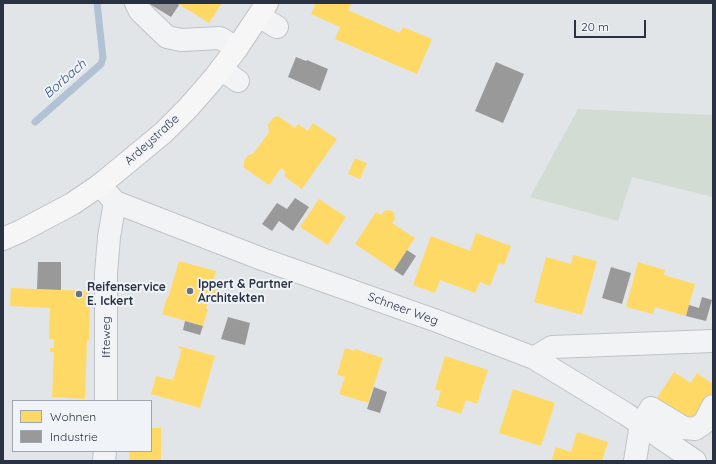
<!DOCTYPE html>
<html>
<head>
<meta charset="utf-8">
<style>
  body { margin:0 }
  #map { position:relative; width:716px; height:464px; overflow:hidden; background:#e2e5e8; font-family:Quicksand,sans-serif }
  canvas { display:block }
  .frame { position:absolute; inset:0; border:4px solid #283243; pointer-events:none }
  .legend { position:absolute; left:12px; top:400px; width:140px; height:52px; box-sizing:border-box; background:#f0f3f7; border:1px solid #a0a6af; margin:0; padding:5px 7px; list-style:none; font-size:12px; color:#283243 }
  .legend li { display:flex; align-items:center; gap:8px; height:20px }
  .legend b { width:20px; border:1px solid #a0a6af }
  .scale { position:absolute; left:574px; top:20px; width:72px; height:18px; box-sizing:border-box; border:2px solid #283243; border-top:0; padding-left:5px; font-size:12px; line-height:14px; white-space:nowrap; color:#283243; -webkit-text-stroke:3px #f0f3f7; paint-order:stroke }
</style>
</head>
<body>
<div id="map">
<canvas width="716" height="464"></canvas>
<div class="frame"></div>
<ul class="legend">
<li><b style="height:11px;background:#ffd966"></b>Wohnen</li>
<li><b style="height:11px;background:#999"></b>Industrie</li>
</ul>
<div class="scale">20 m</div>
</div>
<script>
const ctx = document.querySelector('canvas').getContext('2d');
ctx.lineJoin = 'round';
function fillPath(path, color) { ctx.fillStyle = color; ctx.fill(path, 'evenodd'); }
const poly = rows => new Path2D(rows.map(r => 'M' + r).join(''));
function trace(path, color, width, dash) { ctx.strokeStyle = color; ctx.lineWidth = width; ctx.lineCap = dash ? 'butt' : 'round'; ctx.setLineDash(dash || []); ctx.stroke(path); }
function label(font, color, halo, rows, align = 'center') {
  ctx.font = font + ' Quicksand,sans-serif'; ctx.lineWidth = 4; ctx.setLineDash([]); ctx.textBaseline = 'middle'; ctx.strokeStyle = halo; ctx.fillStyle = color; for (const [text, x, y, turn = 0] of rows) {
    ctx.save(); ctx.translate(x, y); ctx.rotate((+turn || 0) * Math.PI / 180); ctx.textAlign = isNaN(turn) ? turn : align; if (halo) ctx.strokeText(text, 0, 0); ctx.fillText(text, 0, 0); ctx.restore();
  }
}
const green = poly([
  [578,109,713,115,713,197,632,177,618,221,530,197]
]);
const homes = poly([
  [177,3,222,3,209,23],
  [316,3,352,3,348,10,400,33,403,27,432,39,417,74,335,39,340,27,311,14],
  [278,116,295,128,298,124,308,131,313,123,337,139,302,189,284,176,286,172,281,168,269,185,243,167,244,166,244,161,248,155,253,154,269,132,268,125,273,118],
  [355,158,367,163,360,179,348,174],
  [319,199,346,217,328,245,300,227],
  [390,210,394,213,395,219,392,223,415,238,394,270,355,244,376,212,381,215,384,211],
  [476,233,511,246,504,265,499,263,490,286,480,282,475,293,440,280,435,293,413,285,431,236,470,251],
  [573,255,597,261,582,315,534,302,546,257,571,264],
  [179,261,216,271,212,285,219,287,215,301,209,299,206,309,208,309,203,326,162,314,167,298,168,298],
  [638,262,665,270,664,275,695,284,686,316,655,307,653,314,626,307],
  [11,288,90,291,89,340,87,340,85,399,52,397,54,352,50,352,50,348,54,348,54,339,49,339,50,308,10,306],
  [179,346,215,356,200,408,151,394,156,376,173,380,182,349,178,348],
  [345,348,354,351,355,349,383,358,368,403,339,394,345,377,337,375],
  [445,356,488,370,477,404,466,400,461,414,436,406,441,391,435,389],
  [674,372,691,383,697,373,713,384,713,391,691,425,655,401],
  [513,389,555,403,541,446,499,433],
  [151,428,161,428,161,461,130,461,129,451,151,451],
  [577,432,608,442,602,461,551,461,556,447,571,452]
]);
const industry = poly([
  [148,3,177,3,179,5,171,17],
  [296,57,306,61,307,60,328,69,320,91,288,77],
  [496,62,524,74,503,123,475,111],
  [295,198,309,207,293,231,279,221,272,231,262,224,277,203,287,209],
  [407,250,416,256,403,276,394,270],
  [38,262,61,262,61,290,37,289],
  [611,267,631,273,622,304,602,298],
  [702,297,712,300,706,321,686,316,689,305,699,308],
  [228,317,250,323,245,345,221,339],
  [185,321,203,326,200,335,183,330],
  [374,387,387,392,380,413,367,409]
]);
const stream = poly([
  [35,122,101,64,103,58,97,3]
]);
const minor = poly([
  [136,3,140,11,167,37,181,40,220,38,237,48],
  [259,16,277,27],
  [221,69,238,81],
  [100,185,115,202,262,259,437,321,534,358,626,414,695,461],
  [534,358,552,347,713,341],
  [106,401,106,273,109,237,115,202],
  [104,461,105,451],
  [635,461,641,424,651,408,684,428,695,429,704,423,713,406]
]);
const major = poly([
  [3,239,21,231,72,204,100,185,163,133,188,108,215,77,237,48,267,3]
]);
const markers = [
  [190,291,4,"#69717d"],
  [79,294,4,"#69717d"]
];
const streetNames = [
  ["Ardeystraße",152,140,-42],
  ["Schneer Weg",403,309,20],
  ["Ifteweg",106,337,-90]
];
const poiNames = [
  ["Ippert & Partner",198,284],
  ["Architekten",198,298],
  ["Reifenservice",87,287],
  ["E. Ickert",87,301]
];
const waterNames = [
  ["Borbach",65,79,-41]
];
fillPath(green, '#d3dcd3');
fillPath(homes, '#ffd966');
fillPath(industry, '#999');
trace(stream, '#b0c2d4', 7);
trace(minor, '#c0c3c6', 24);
trace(major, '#bfc2c6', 24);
trace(minor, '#f2f3f5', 22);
trace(major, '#f6f6f7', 22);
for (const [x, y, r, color] of markers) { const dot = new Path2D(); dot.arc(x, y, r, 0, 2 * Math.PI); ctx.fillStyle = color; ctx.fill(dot); trace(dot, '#f0f3f7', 1.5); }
label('12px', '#283243', '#f0f3f7', streetNames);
label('bold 12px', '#283243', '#f0f3f7', poiNames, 'left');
label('italic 13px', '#2f5279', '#f0f3f7', waterNames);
</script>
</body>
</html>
